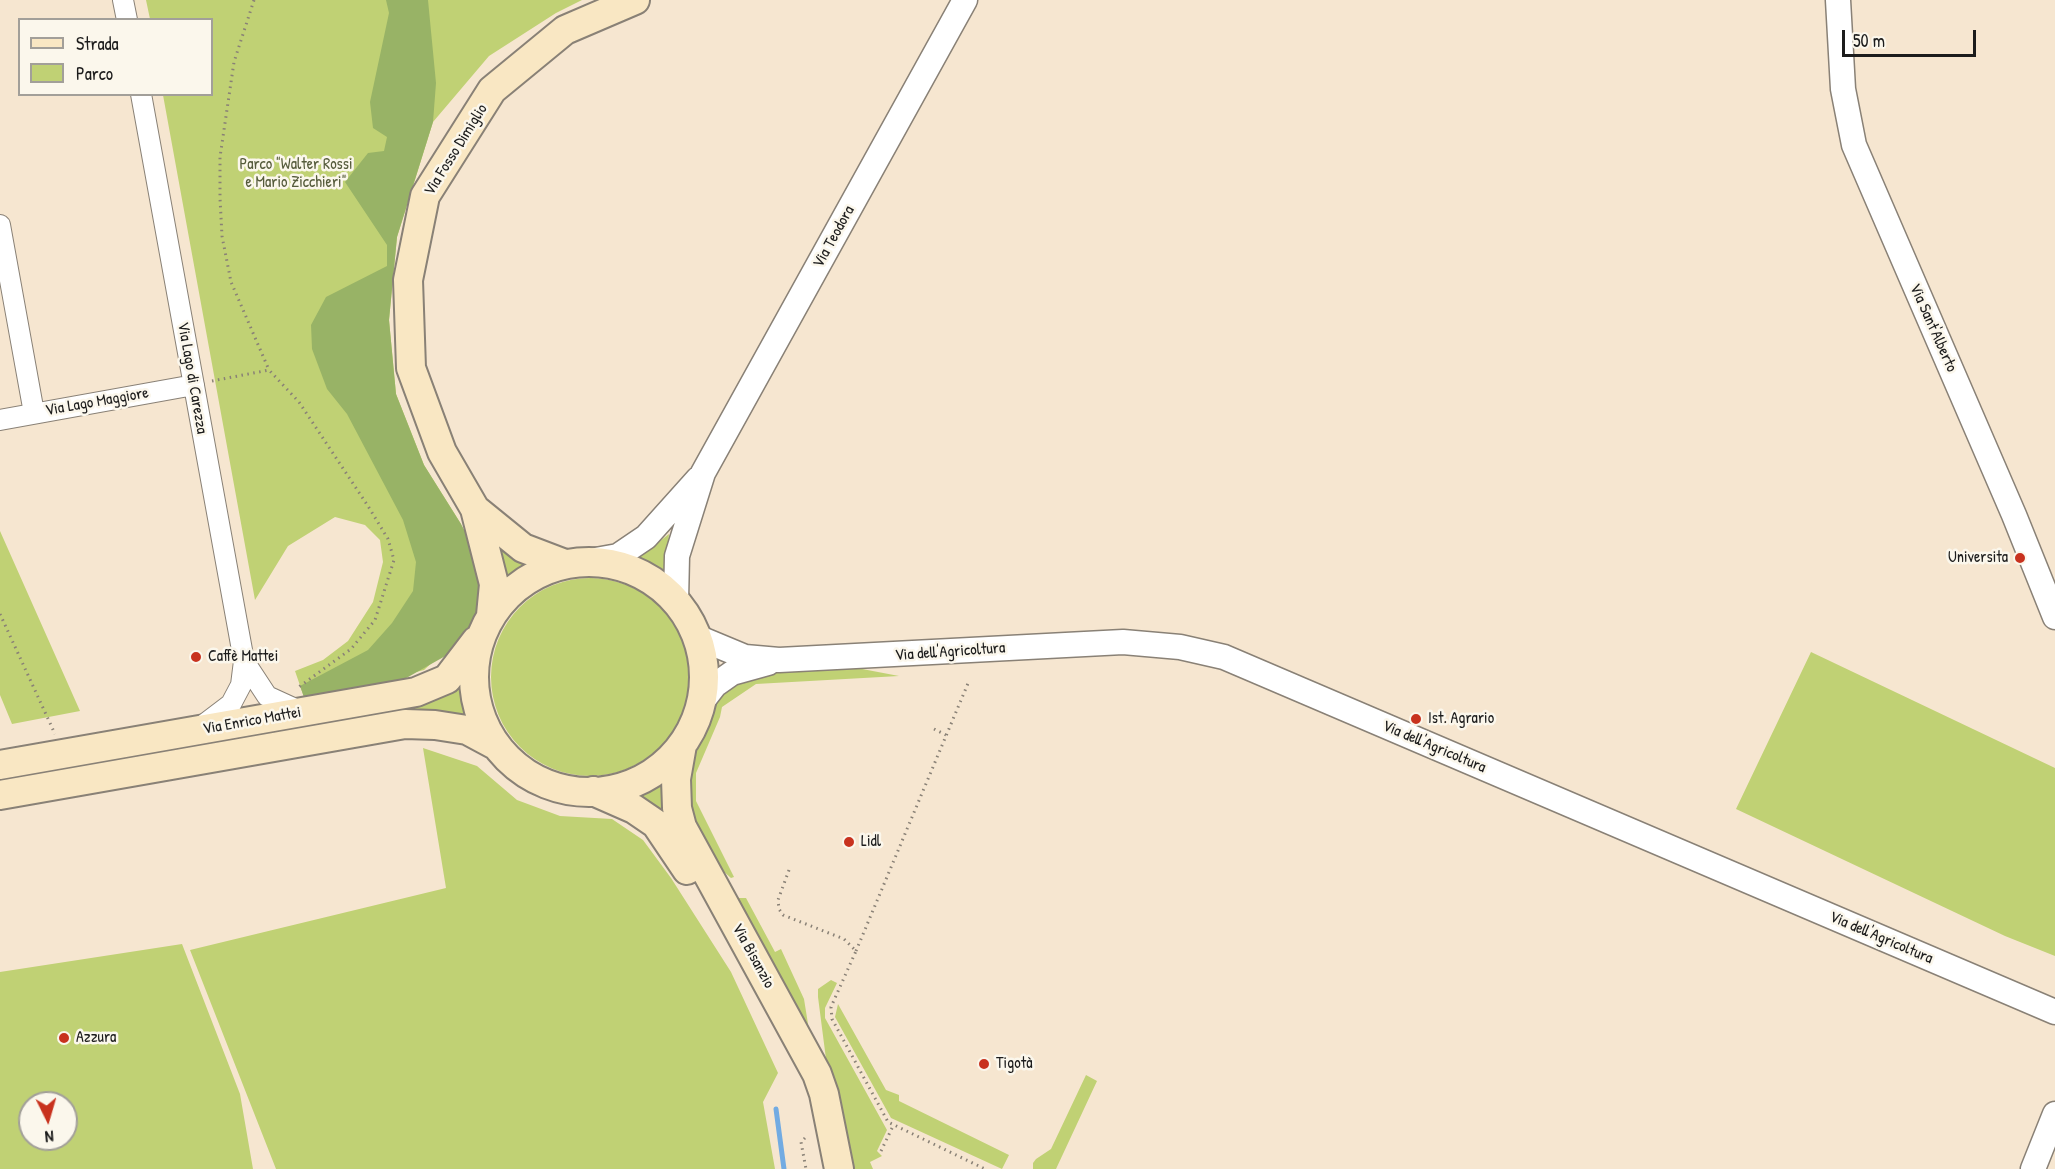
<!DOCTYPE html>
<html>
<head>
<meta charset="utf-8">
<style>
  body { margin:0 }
  #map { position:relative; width:2055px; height:1169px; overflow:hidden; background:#f6e6d0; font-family:"Patrick Hand",sans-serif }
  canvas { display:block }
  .legend { position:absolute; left:18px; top:18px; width:195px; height:78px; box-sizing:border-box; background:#fbf7ec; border:2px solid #a29f99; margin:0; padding:8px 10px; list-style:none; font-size:18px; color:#1c1c1c }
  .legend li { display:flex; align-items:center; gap:12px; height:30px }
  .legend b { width:30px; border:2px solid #a29f99 }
  .north { position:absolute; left:18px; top:1091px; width:60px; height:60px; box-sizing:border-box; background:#fbf7ec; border:2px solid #a29f99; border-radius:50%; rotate:175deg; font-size:16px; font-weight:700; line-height:24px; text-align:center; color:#1c1c1c }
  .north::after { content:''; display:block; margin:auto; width:21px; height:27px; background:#c8321e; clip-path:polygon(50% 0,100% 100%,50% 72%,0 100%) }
  .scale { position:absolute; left:1842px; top:30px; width:134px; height:27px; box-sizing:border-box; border:3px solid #1c1c1c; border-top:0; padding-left:8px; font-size:18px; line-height:21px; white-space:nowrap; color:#1c1c1c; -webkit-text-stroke:4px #fbf7ec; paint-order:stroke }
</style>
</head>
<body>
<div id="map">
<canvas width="2055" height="1169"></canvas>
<ul class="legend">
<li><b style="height:8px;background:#f9e7c3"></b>Strada</li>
<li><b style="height:16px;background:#c0d174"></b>Parco</li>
</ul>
<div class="north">N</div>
<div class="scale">50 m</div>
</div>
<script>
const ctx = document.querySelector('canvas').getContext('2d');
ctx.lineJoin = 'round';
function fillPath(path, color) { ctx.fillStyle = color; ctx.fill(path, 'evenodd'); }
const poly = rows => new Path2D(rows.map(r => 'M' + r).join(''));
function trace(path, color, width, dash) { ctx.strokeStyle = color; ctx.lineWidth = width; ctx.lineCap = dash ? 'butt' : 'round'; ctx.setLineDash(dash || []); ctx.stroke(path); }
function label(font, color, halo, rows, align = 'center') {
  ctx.font = font + ' "Patrick Hand",sans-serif'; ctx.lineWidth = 5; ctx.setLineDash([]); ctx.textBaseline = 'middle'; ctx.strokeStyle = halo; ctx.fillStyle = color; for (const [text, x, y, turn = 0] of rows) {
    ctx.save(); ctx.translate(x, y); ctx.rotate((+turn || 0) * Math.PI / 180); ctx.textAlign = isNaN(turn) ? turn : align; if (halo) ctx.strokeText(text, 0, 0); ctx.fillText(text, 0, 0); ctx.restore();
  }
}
const green = poly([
  [146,0,582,0,556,13,489,56,433,122,397,237,389,320,396,394,424,465,461,524,474,624,424,670,305,700,295,671,323,660,348,641,373,602,383,562,380,540,365,525,335,517,288,546,255,600,163,95,212,94,212,20,150,19],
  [0,531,80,711,12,724,0,695],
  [669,534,666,573,637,559],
  [491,536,543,564,529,570,503,592],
  '491 677a99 99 0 1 1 198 0a99 99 0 1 1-198 0Z',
  [1811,652,2055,768,2055,956,2005,936,1736,809],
  [857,668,899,676,756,684,722,707,720,717,696,773,696,801,734,877,731,878,706,856,689,821,690,754,703,729,711,705,727,686,774,672],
  [466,679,471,722,0,787,0,774,444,694],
  [423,748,477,766,517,800,560,816,612,819,643,840,671,878,731,972,778,1073,763,1102,775,1169,276,1169,190,950,446,888],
  [661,781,664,781,670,819,637,795],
  [736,898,746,898,775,952,781,949,804,999,809,1030],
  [182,944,240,1094,253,1169,0,1169,0,972],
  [30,1103,66,1103,66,1139,30,1139],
  [831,980,837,983,825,1008,825,1018,887,1130,877,1151,882,1156,870,1162,873,1169,844,1169,830,1090,818,997,818,989],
  [838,1004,886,1090,899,1095,899,1101,1009,1155,1002,1169,891,1118,835,1017],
  [1086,1075,1097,1081,1056,1169,1033,1169,1033,1163,1036,1159,1051,1149]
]);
const forest = poly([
  [386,0,428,0,436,83,433,122,397,237,389,320,396,394,424,465,461,524,476,552,480,588,474,624,456,650,401,681,305,700,300,686,368,650,392,623,413,591,416,562,403,520,347,414,327,389,312,349,311,325,326,297,387,266,387,245,345,182,368,153,384,151,387,137,373,128,370,102,389,13]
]);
const stream = poly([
  [776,1109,784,1169]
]);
const path = poly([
  [254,0,234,62,220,157,220,198,222,236,231,282,269,370],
  [212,381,269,370,299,402,368,506,388,539,394,560,375,620,351,649,296,689],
  [0,614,55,734],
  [934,729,946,735],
  [789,870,778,900,779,909,783,915,844,939,856,951,831,1007,832,1019,888,1122,985,1169],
  [856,951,969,681],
  [805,1138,801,1142,806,1169],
  [881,1151,894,1124]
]);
const minor = poly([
  [123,0,127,20],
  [141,94,244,661,241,685,231,704,202,726],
  [0,225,34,413],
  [0,420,194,385],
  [244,661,267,696,302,712]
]);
const tertiary = poly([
  [1838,0,1843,89,1854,145,2014,515,2055,617],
  [590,561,618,556,646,537,698,479],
  [676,601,677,556,703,473,965,0],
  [697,637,745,657,779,660,1123,642,1180,647,1224,657,2055,1012],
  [701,703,715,685,732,673,768,663],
  [2033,1169,2055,1114]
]);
const secondary = poly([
  [475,509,523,548,565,564],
  '474 677a115 115 0 1 1 230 0a115 115 0 1 1-230 0Z',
  [491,615,494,584,475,509,442,452,411,368,408,280,425,196,492,90,565,30,635,0],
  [682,745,676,779,677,808,682,827,817,1074,824,1094,839,1169],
  [0,765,416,692,447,679,476,641],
  [593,791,634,809,656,824,687,870],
  [0,795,405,724,435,725,467,730,495,745]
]);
const markers = [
  [2020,558,6,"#c8321e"],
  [196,657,6,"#c8321e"],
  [1416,719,6,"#c8321e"],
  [849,842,6,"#c8321e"],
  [64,1038,6,"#c8321e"],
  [984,1064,6,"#c8321e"]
];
const streetNames = [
  ["Via Fosso Dimiglio",456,150,-58],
  ["Via Teodora",834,237,-61],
  ["Via Sant'Alberto",1933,328,66],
  ["Via Lago di Carezza",192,378,80],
  ["Via Lago Maggiore",97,402,-10],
  ["Via dell'Agricoltura",950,652,-4],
  ["Via Enrico Mattei",252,721,-10],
  ["Via dell'Agricoltura",1434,747,23],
  ["Via dell'Agricoltura",1881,938,23],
  ["Via Bisanzio",753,956,61]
];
const parkNames = [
  ["Parco \"Walter Rossi",296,165],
  ["e Mario Zicchieri\"",296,183]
];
const poiNames = [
  ["Universita",2008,558,"right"],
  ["Caffè Mattei",208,657],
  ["Ist. Agrario",1428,719],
  ["Lidl",861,842],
  ["Azzura",76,1038],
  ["Tigotà",996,1064]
];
fillPath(green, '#c0d174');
fillPath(forest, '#98b366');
trace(stream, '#72abe2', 5);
trace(minor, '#898176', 22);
trace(tertiary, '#898176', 27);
trace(secondary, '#898176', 32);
trace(path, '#898176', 3, [1.5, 4.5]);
trace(minor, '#fff', 20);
trace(tertiary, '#fff', 24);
trace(secondary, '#f9e7c3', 28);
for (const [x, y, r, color] of markers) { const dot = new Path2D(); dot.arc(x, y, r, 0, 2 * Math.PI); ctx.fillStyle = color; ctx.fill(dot); trace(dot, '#fbf7ec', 2); }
label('16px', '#1c1c1c', '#fbf7ec', streetNames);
label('16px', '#555b3b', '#fbf7ec', parkNames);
label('16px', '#1c1c1c', '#fbf7ec', poiNames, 'left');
</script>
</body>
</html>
